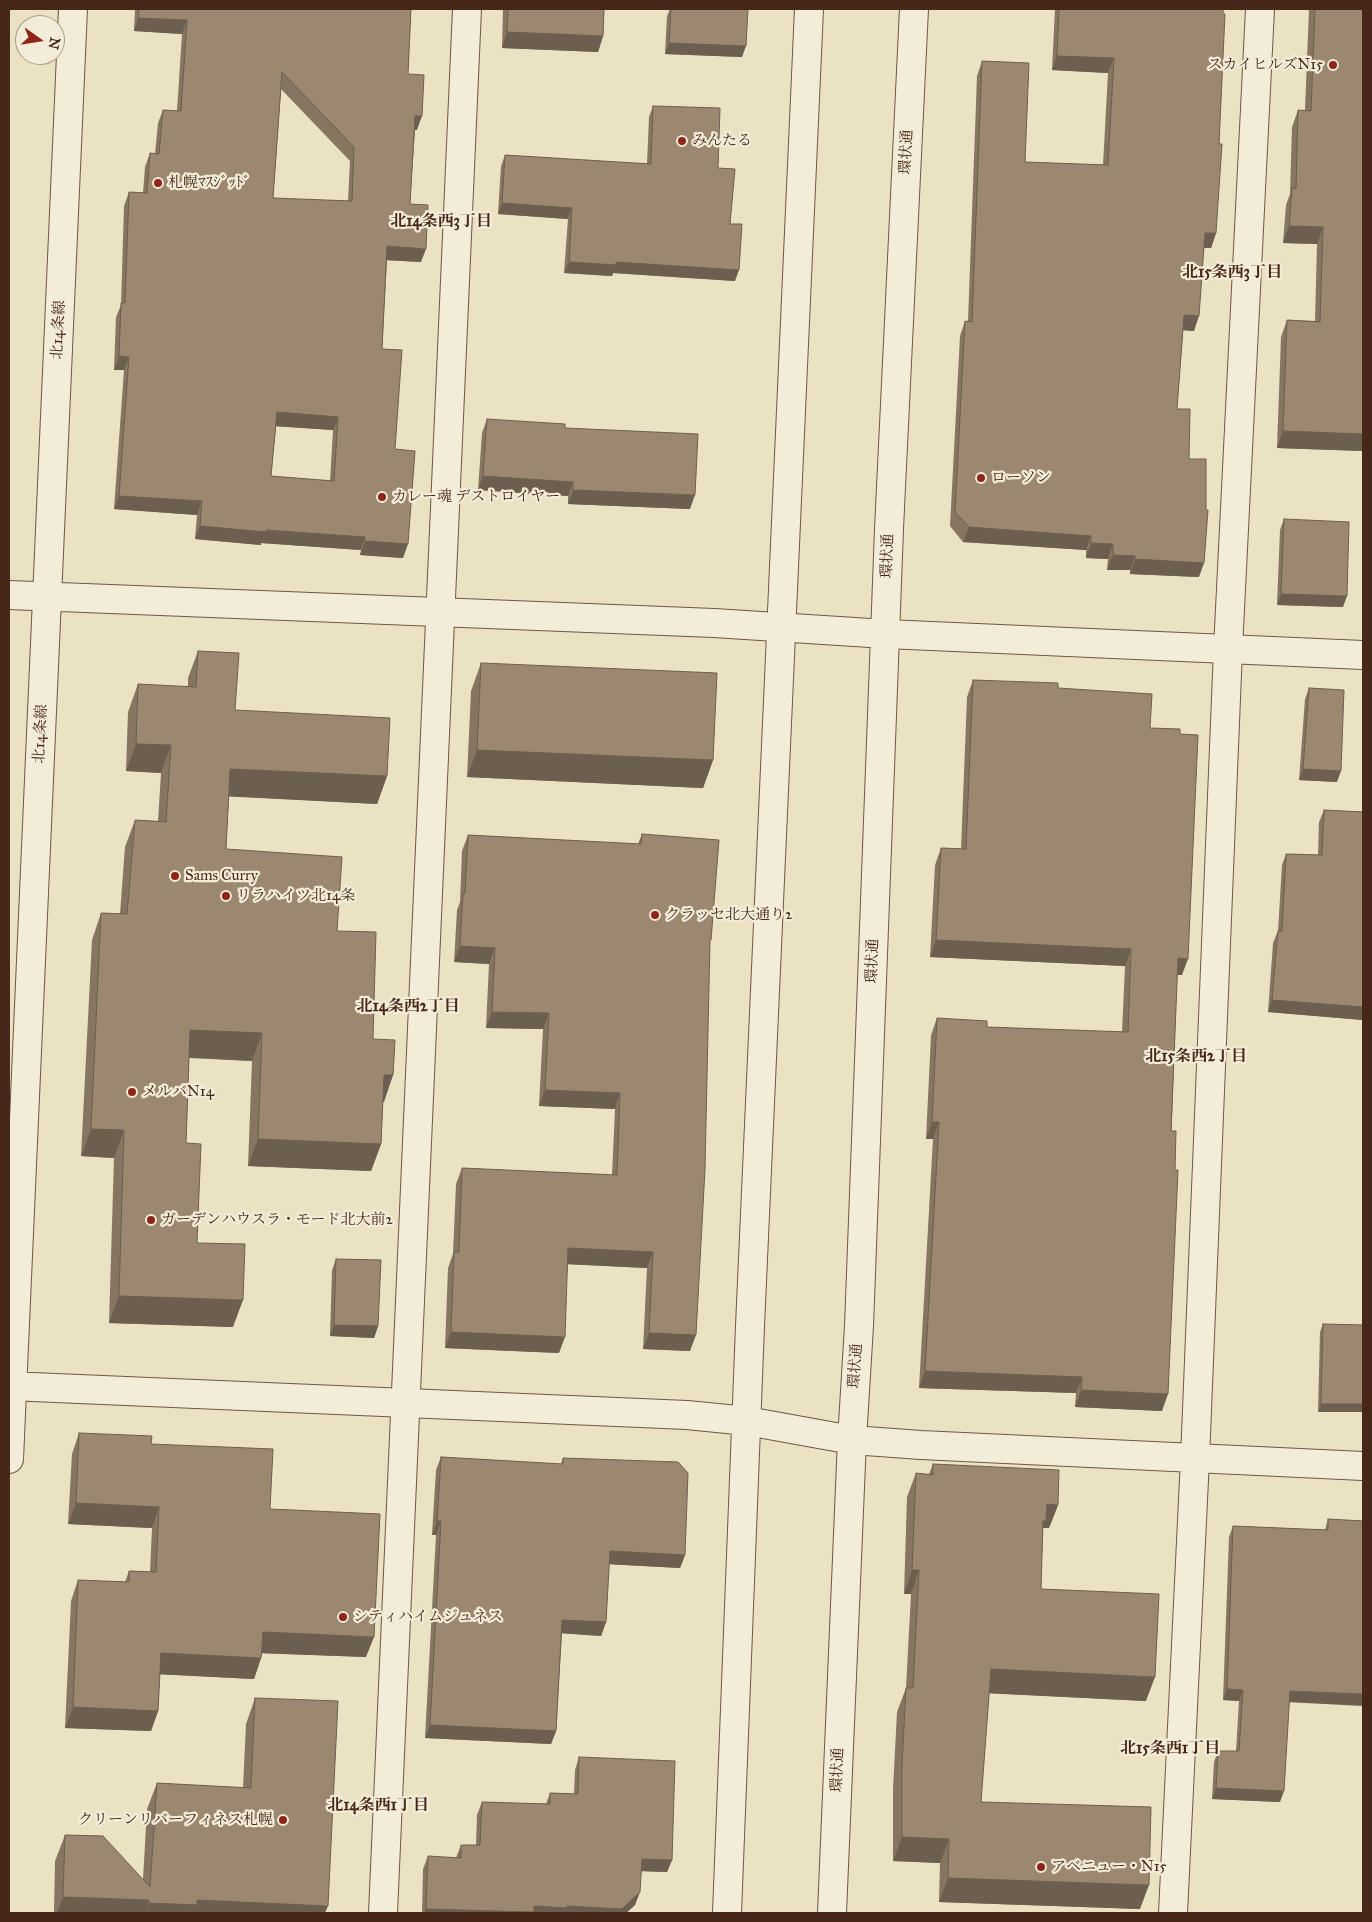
<!DOCTYPE html>
<html>
<head>
<meta charset="utf-8">
<style>
  body { margin:0 }
  #map { position:relative; width:1372px; height:1922px; overflow:hidden; background:#ebe1c3; font-family:"IM FELL Great Primer",serif }
  canvas { display:block }
  .frame { position:absolute; inset:0; border:10px solid #472719; pointer-events:none }
  .north { position:absolute; left:15px; top:15px; width:50px; height:50px; box-sizing:border-box; background:#f2ecd8; border:1px solid #ae9d8c; border-radius:50%; rotate:103deg; font-size:14px; font-weight:700; line-height:20px; text-align:center; color:#472719 }
  .north::after { content:''; display:block; margin:auto; width:18px; height:22px; background:#8f2418; clip-path:polygon(50% 0,100% 100%,50% 72%,0 100%) }
</style>
</head>
<body>
<div id="map">
<canvas width="1372" height="1922"></canvas>
<div class="frame"></div>
<div class="north">N</div>
</div>
<script>
const ctx = document.querySelector('canvas').getContext('2d');
ctx.lineJoin = 'round';
const poly = rows => new Path2D(rows.map(r => 'M' + r).join(''));
function trace(path, color, width, dash) { ctx.strokeStyle = color; ctx.lineWidth = width; ctx.lineCap = dash ? 'butt' : 'round'; ctx.setLineDash(dash || []); ctx.stroke(path); }
function fillPath(path, color) { ctx.fillStyle = color; ctx.fill(path, 'evenodd'); }
function label(font, color, halo, rows, align = 'center') {
  ctx.font = font + ' "IM FELL Great Primer","Noto Serif JP",serif'; ctx.lineWidth = 4.5; ctx.setLineDash([]); ctx.textBaseline = 'middle'; ctx.strokeStyle = halo; ctx.fillStyle = color; for (const [text, x, y, turn = 0] of rows) {
    ctx.save(); ctx.translate(x, y); ctx.rotate((+turn || 0) * Math.PI / 180); ctx.textAlign = isNaN(turn) ? turn : align; if (halo) ctx.strokeText(text, 0, 0); ctx.fillText(text, 0, 0); ctx.restore();
  }
}
const minor = poly([
  [886,634,1363,655],
  [852,1440,921,1445,1363,1466],
  [383,1913,467,9],
  [1173,1913,1195,1459,1228,649,1260,9]
]);
const tertiary = poly([
  [9,595,714,623,886,634],
  [9,1386,687,1415,747,1421,852,1440],
  [9,1459,73,9],
  [727,1913,750,1326,809,9],
  [832,1913,852,1440,859,1326,889,529,914,9]
]);
const wall = poly([
  [135,9,411,9,408,74,417,130,415,130,410,204,421,262,387,260,382,349,395,449,403,558,360,555,361,550,261,543,261,545,195,539,197,515,114,509,124,370,114,370,116,317,121,305,124,206,129,192,143,193,145,167,150,153,155,154,158,123,163,110,177,111,182,34,134,31],
  [281,89,350,161,348,201,273,198],
  [276,426,333,430,330,481,271,476],
  [503,9,604,9,603,36,598,52,502,48],
  [670,9,748,9,742,57,665,54,667,16],
  [1055,9,1223,9,1216,233,1211,248,1204,248,1194,331,1183,330,1177,409,1189,459,1199,577,1130,574,1130,570,1107,570,1108,559,1086,558,1086,550,963,542,950,526,960,336,965,321,968,321,977,76,982,61,1025,162,1103,165,1108,73,1052,70],
  [1309,9,1363,9,1363,451,1277,448,1281,337,1287,320,1315,321,1317,244,1283,243,1286,205,1290,194,1292,127,1298,110,1305,110],
  [653,106,718,168,730,224,735,281,613,273,612,276,564,273,568,219,498,214,501,166,505,155,647,164,649,117],
  [487,419,565,428,690,509,568,504,568,496,478,490,482,433],
  [1284,519,1343,607,1277,605,1280,530],
  [198,651,235,710,387,776,377,804,229,796,226,849,337,931,373,1039,393,1075,383,1102,381,1144,371,1171,248,1166,252,1061,189,1058,186,1143,197,1243,233,1327,109,1323,114,1158,81,1156,92,940,101,913,120,914,125,847,135,820,158,821,161,773,126,771,128,712,138,684,188,687,188,678],
  [481,663,713,760,703,788,467,777,471,691],
  [973,680,1058,688,1150,728,1182,975,1177,975,1162,1411,1075,1407,1076,1393,919,1388,933,1139,926,1139,931,1035,937,1018,987,1027,1122,1032,1125,966,930,957,935,865,941,848,961,849,967,697],
  [1309,688,1337,782,1299,780,1305,699],
  [1324,810,1363,812,1363,1020,1268,1012,1273,943,1278,931,1282,865,1286,854,1318,855,1319,822],
  [642,834,710,945,690,1351,643,1349,647,1268,568,1264,559,1353,445,1348,448,1268,453,1254,456,1184,462,1168,612,1175,615,1109,539,1106,543,1029,486,1028,489,964,454,962,457,910,460,902,462,851,468,835,638,844],
  [336,1259,378,1326,374,1338,330,1336,332,1270],
  [1323,1324,1363,1325,1318,1412,1320,1332],
  [79,1433,151,1444,270,1509,366,1657,262,1653,261,1658,254,1679,160,1674,158,1711,151,1731,65,1728,71,1601,78,1580,125,1582,129,1571,150,1572,152,1528,68,1524,72,1454],
  [441,1457,561,1464,563,1458,685,1555,680,1568,609,1564,606,1622,601,1636,562,1633,556,1731,551,1744,425,1738,436,1535,432,1535,436,1470],
  [933,1464,1058,1505,1049,1528,1043,1528,1041,1589,1146,1701,989,1693,981,1802,1140,1909,939,1902,940,1863,893,1861,893,1789,897,1712,906,1688,911,1594,904,1594,907,1497,916,1473,929,1474],
  [1328,1519,1363,1521,1289,1703,1280,1802,1212,1799,1214,1762,1218,1751,1236,1751,1239,1701,1223,1700,1229,1537,1233,1526,1325,1530],
  [255,1698,325,1913,54,1913,55,1861,65,1835,143,1879,147,1809,157,1783,243,1788,246,1724],
  [579,1757,672,1860,667,1872,641,1871,635,1905,626,1913,422,1913,423,1869,428,1856,456,1858,461,1845,476,1845,477,1815,482,1802,546,1804,550,1793,574,1794,575,1770]
]);
const shadedWall = poly([
  [138,18,187,20,182,34,134,31],
  [507,32,603,36,598,52,502,48],
  [669,43,746,46,742,57,665,54],
  [1057,56,1114,58,1108,73,1052,70],
  [415,116,422,116,417,130,411,130],
  [502,203,572,208,568,219,498,214],
  [1289,226,1323,227,1317,244,1283,243],
  [1205,233,1216,233,1211,248,1200,247],
  [387,246,426,249,421,262,382,260],
  [569,262,616,262,739,270,735,281,613,273,612,276,564,273],
  [1184,315,1199,316,1194,331,1179,330],
  [119,356,129,357,124,370,114,370],
  [277,412,338,417,333,430,272,426],
  [1283,431,1363,434,1363,451,1277,448],
  [483,476,573,482,568,496,478,490],
  [573,490,695,495,690,509,568,504],
  [119,496,202,501,197,515,114,509],
  [200,526,365,537,361,550,261,543,261,545,195,539],
  [969,527,1091,536,1086,550,963,542],
  [365,541,408,544,403,558,360,555],
  [1091,543,1113,544,1108,559,1086,558],
  [1113,555,1135,556,1130,570,1107,570],
  [1135,559,1204,563,1199,577,1130,574],
  [1281,594,1347,596,1343,607,1277,605],
  [136,744,171,745,161,773,126,771],
  [477,750,713,760,703,788,467,777],
  [230,769,387,776,377,804,220,796],
  [1303,769,1341,771,1337,782,1299,780],
  [936,940,1131,949,1125,966,930,957],
  [460,946,495,948,489,964,454,962],
  [1178,958,1188,959,1182,975,1172,975],
  [1272,1000,1363,1007,1363,1020,1268,1012],
  [492,1012,549,1013,543,1029,486,1028],
  [190,1030,262,1033,252,1061,180,1057],
  [384,1075,393,1075,384,1102,374,1102],
  [545,1090,620,1093,615,1109,539,1106],
  [932,1122,939,1122,933,1139,926,1139],
  [91,1129,124,1130,114,1158,81,1156],
  [258,1139,381,1144,371,1171,248,1166],
  [568,1248,653,1252,647,1268,562,1264],
  [119,1296,243,1300,233,1327,109,1323],
  [334,1325,378,1326,374,1338,330,1336],
  [451,1332,565,1337,559,1353,445,1348],
  [649,1333,696,1335,690,1351,643,1349],
  [925,1371,1082,1377,1076,1393,919,1388],
  [1081,1390,1168,1394,1162,1411,1075,1407],
  [1321,1404,1363,1404,1363,1412,1318,1412],
  [76,1503,159,1507,152,1528,68,1524],
  [1047,1504,1058,1505,1049,1528,1043,1528,1037,1545],
  [437,1521,441,1521,436,1535,432,1535],
  [610,1551,685,1555,680,1568,605,1564],
  [912,1570,919,1570,911,1594,904,1594],
  [562,1620,606,1622,601,1636,557,1633],
  [263,1632,374,1637,366,1657,255,1653],
  [161,1653,261,1658,254,1679,153,1674],
  [991,1669,1155,1677,1146,1701,982,1693],
  [1227,1689,1243,1690,1239,1701,1223,1700],
  [1290,1691,1363,1694,1363,1706,1286,1702],
  [73,1707,158,1711,151,1731,65,1728],
  [430,1725,556,1731,551,1744,425,1738],
  [1216,1788,1284,1791,1280,1802,1212,1799],
  [902,1837,949,1839,940,1863,893,1861],
  [642,1859,672,1860,667,1872,637,1871],
  [948,1878,1149,1885,1140,1909,939,1902],
  [640,1892,635,1905,626,1913,424,1913,426,1909,567,1906],
  [63,1897,149,1900,145,1913,57,1913],
  [197,1900,328,1906,325,1913,145,1913,149,1903]
]);
const building = poly([
  [139,9,411,9,408,74,424,75,422,116,415,116,410,204,428,205,426,249,387,246,382,349,402,350,395,449,415,451,408,544,365,541,365,537,266,530,266,532,200,526,202,501,119,496,129,357,119,356,121,303,125,303,129,192,147,193,150,153,159,154,163,110,181,111,187,20,138,18,139,9],
  [282,72,354,147,352,201,273,198,282,72],
  [277,412,338,417,334,481,271,476,277,412],
  [508,9,604,9,603,36,507,32,508,9],
  [671,9,748,9,746,46,669,43,671,9],
  [1059,9,1223,9,1223,14,1225,14,1219,144,1222,144,1216,233,1205,233,1199,316,1184,315,1177,409,1190,409,1189,459,1206,459,1206,510,1208,510,1204,563,1135,559,1135,556,1113,555,1113,544,1091,543,1091,536,969,527,955,512,965,321,972,322,982,61,1029,63,1025,162,1108,165,1114,58,1057,56,1059,9],
  [1315,9,1363,9,1363,434,1283,431,1287,320,1320,322,1323,227,1289,226,1292,188,1296,189,1298,110,1311,111,1315,9],
  [653,106,720,108,718,168,735,169,730,224,742,224,739,270,616,262,616,265,569,262,572,208,502,203,505,155,651,164,653,106],
  [487,419,565,424,565,428,698,434,695,495,573,490,573,482,483,476,487,419],
  [1284,519,1349,522,1347,596,1281,594,1284,519],
  [198,651,239,653,235,710,390,718,387,776,230,769,226,849,342,857,337,931,376,932,373,1039,395,1040,393,1075,384,1075,381,1144,258,1139,262,1033,190,1030,186,1143,201,1144,197,1243,245,1244,243,1300,119,1296,124,1130,91,1129,101,913,127,914,135,820,166,822,171,745,136,744,138,684,196,687,198,651],
  [481,663,717,673,713,760,477,750,481,663],
  [973,680,1058,683,1058,688,1152,694,1150,728,1180,729,1180,734,1198,735,1188,959,1178,958,1171,1131,1176,1131,1175,1170,1178,1170,1168,1394,1081,1390,1082,1377,925,1371,939,1122,932,1122,937,1018,987,1021,987,1027,1128,1032,1131,949,936,940,941,848,966,849,973,680],
  [1309,688,1344,690,1341,771,1303,769,1309,688],
  [1324,810,1363,812,1363,1007,1272,1000,1278,931,1282,931,1286,854,1322,855,1324,810],
  [642,834,719,840,711,940,710,940,705,1169,696,1335,649,1333,653,1252,568,1248,565,1337,451,1332,454,1252,459,1252,462,1168,617,1175,620,1093,545,1090,549,1013,492,1012,495,948,460,946,463,894,465,894,468,835,641,844,642,834],
  [336,1259,381,1260,378,1326,334,1325,336,1259],
  [1323,1324,1363,1325,1363,1404,1321,1404,1323,1324],
  [79,1433,152,1436,151,1444,273,1449,270,1509,380,1514,374,1637,263,1632,261,1658,161,1653,158,1711,73,1707,78,1580,129,1582,129,1571,156,1572,159,1507,76,1503,79,1433],
  [441,1457,563,1464,563,1458,678,1462,688,1473,685,1555,610,1551,606,1622,562,1620,556,1731,430,1725,441,1521,437,1521,441,1457],
  [933,1464,1059,1470,1058,1505,1047,1504,1046,1521,1043,1521,1041,1589,1159,1594,1155,1677,991,1669,981,1802,1151,1807,1149,1885,948,1878,949,1839,902,1837,902,1765,906,1688,913,1688,919,1570,912,1570,916,1473,933,1475,933,1464],
  [1328,1519,1363,1521,1363,1694,1290,1691,1284,1791,1216,1788,1218,1751,1239,1751,1243,1690,1227,1689,1233,1526,1328,1530,1328,1519],
  [255,1698,338,1701,328,1906,197,1900,197,1905,149,1903,149,1900,63,1897,65,1835,103,1836,150,1887,157,1783,251,1788,255,1698],
  [579,1757,675,1761,672,1860,642,1859,640,1892,622,1909,567,1906,567,1908,534,1906,534,1912,426,1909,428,1856,461,1858,461,1845,480,1845,482,1802,550,1804,550,1793,578,1794,579,1757]
]);
const markers = [
  [1333,65,5,"#8f2418"],
  [682,141,5,"#8f2418"],
  [158,183,5,"#8f2418"],
  [981,478,5,"#8f2418"],
  [382,497,5,"#8f2418"],
  [175,876,5,"#8f2418"],
  [226,896,5,"#8f2418"],
  [655,915,5,"#8f2418"],
  [132,1092,5,"#8f2418"],
  [151,1220,5,"#8f2418"],
  [343,1617,5,"#8f2418"],
  [283,1820,5,"#8f2418"],
  [1041,1867,5,"#8f2418"]
];
const poiNames = [
  ["スカイヒルズN15",1323,65,"right"],
  ["みんたる",692,141],
  ["札幌ﾏｽｼﾞｯﾄﾞ",168,183],
  ["ローソン",991,478],
  ["カレー魂 デストロイヤー",392,497],
  ["Sams Curry",185,876],
  ["リラハイツ北14条",236,896],
  ["クラッセ北大通り2",665,915],
  ["メルバN14",142,1092],
  ["ガーデンハウスラ・モード北大前2",161,1220],
  ["シティハイムジュネス",353,1617],
  ["クリーンリバーフィネス札幌",273,1820,"right"],
  ["アベニュー・N15",1051,1867]
];
const streetNames = [
  ["環状通",907,152,-87],
  ["北14条線",59,330,-87],
  ["環状通",888,556,-88],
  ["北14条線",41,734,-87],
  ["環状通",873,961,-88],
  ["環状通",856,1366,-86],
  ["環状通",838,1770,-88]
];
const neighbourhoodNames = [
  ["北14条西3丁目",441,222],
  ["北15条西3丁目",1232,273],
  ["北14条西2丁目",408,1007],
  ["北15条西2丁目",1196,1057],
  ["北15条西1丁目",1170,1749],
  ["北14条西1丁目",378,1806]
];
trace(minor, '#705644', 30);
trace(tertiary, '#705644', 30);
trace(minor, '#f2ecd8', 28);
trace(tertiary, '#f2ecd8', 28);
fillPath(wall, '#867561');
fillPath(shadedWall, '#6d5f4f');
fillPath(building, '#9c8871');
trace(building, '#6d5f4f', 1);
for (const [x, y, r, color] of markers) { const dot = new Path2D(); dot.arc(x, y, r, 0, 2 * Math.PI); ctx.fillStyle = color; ctx.fill(dot); trace(dot, '#f2ecd8', 2); }
label('15px', '#472719', '#f2ecd8', poiNames, 'left');
label('15px', '#472719', '#f2ecd8', streetNames);
label('bold 16px', '#472719', '#f2ecd8', neighbourhoodNames);
</script>
</body>
</html>
